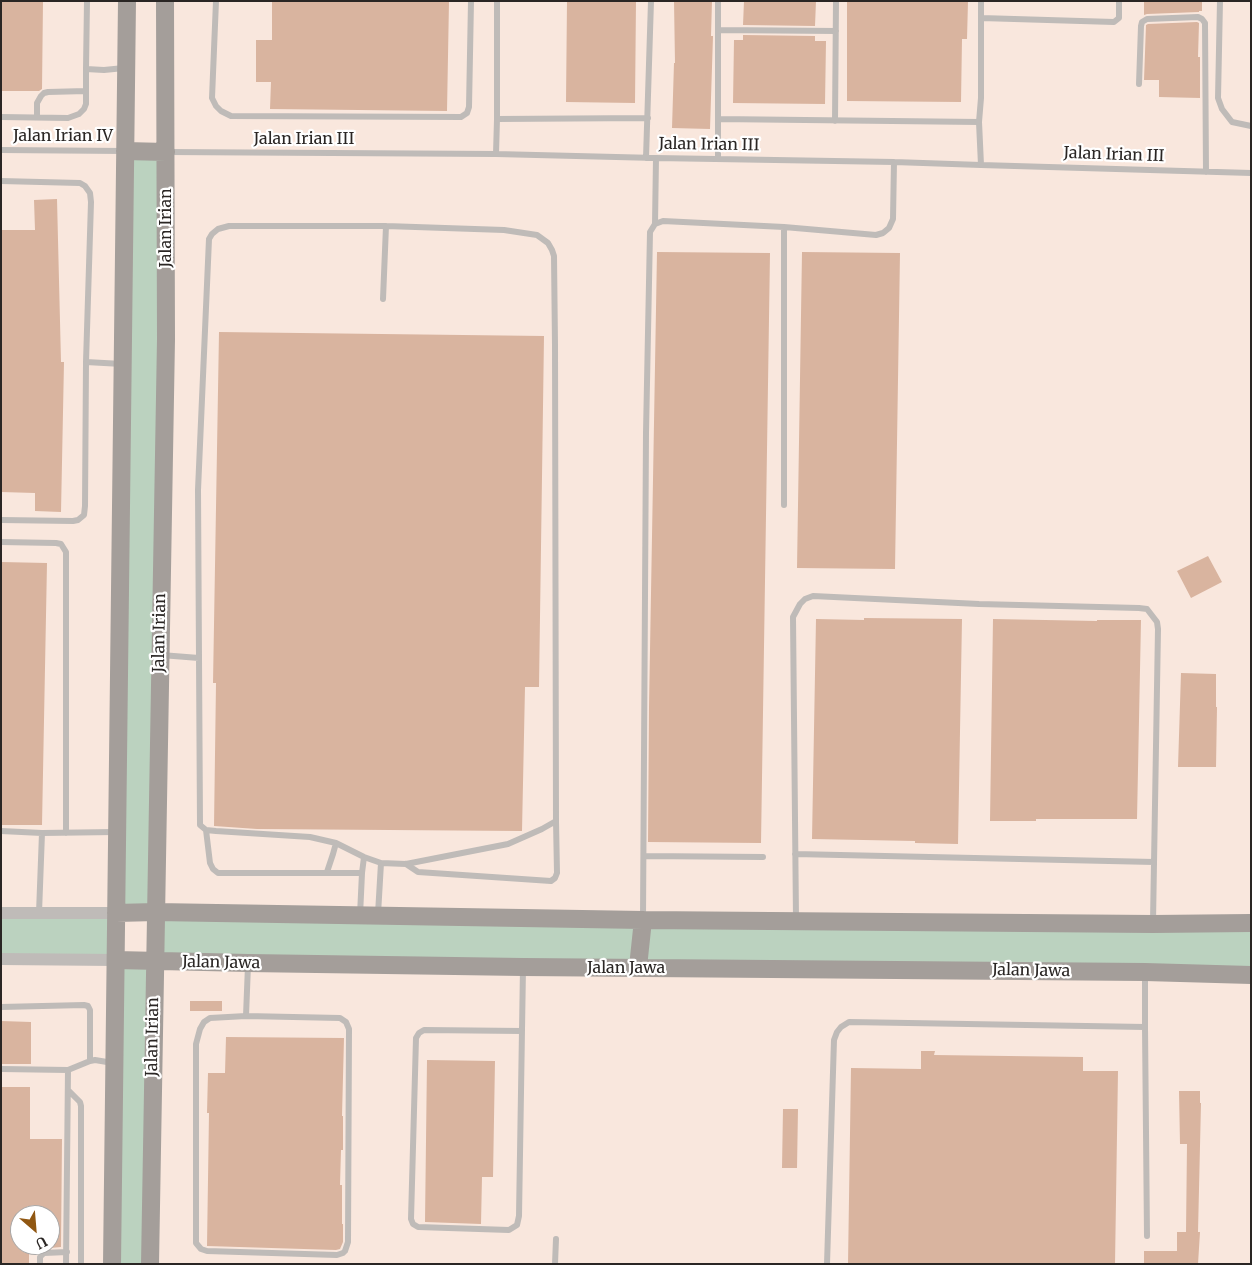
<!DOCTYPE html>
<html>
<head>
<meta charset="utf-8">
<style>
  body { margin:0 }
  #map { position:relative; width:1252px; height:1265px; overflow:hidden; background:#fef5f1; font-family:Merriweather,serif }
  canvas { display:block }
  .frame { position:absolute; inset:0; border:2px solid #2a2624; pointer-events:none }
  .north { position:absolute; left:10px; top:1205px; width:50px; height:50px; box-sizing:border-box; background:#fff; border:1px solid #aaa8a7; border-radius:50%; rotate:153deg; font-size:14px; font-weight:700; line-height:20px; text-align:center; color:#2a2624 }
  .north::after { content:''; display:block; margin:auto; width:18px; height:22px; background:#905712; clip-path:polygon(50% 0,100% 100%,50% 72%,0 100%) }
</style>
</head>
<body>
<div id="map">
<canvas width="1252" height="1265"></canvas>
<div class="frame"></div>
<div class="north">U</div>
</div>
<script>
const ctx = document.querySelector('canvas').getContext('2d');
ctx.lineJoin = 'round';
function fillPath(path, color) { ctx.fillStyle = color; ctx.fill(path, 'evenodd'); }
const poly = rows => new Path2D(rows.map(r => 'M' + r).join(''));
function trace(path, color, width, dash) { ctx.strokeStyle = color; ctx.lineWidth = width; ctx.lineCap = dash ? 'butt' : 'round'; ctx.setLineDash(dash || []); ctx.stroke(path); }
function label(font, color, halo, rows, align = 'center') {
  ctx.font = font + ' Merriweather,serif'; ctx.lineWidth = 4.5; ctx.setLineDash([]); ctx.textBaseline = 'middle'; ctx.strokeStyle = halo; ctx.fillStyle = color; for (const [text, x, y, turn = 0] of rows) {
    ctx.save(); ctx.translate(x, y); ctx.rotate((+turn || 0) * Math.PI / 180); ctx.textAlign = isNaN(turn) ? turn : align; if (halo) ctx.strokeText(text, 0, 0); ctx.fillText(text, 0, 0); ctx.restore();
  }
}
const built = poly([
  [1,1,1251,1,1251,1264,1,1264],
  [20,1215,50,1215,50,1245,20,1245]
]);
const green = poly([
  [125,151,166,152,156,912,1251,922,1251,975,154,961,150,1264,112,1264,116,961,1,959,1,912,116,913],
  [155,912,154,961,116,960,117,913]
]);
const building = poly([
  [1,1,43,1,42,89,39,91,1,91],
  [272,1,449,1,447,111,270,109,271,82,256,82,256,40,272,40],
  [567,1,636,1,635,103,566,102],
  [674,1,712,1,711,36,713,36,710,129,672,128,674,63,675,63],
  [744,1,816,1,815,26,743,25],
  [847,1,968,1,967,39,962,39,961,102,847,101],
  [1144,1,1202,1,1202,11,1199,11,1199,12,1147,14,1144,15],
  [1197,22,1199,23,1198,57,1200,57,1200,98,1159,97,1159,80,1144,80,1146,25,1148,24],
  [743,35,815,36,815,41,826,41,825,104,733,103,734,40,743,40],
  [57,199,61,362,64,362,61,512,35,511,35,493,1,492,1,230,35,230,34,200],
  [657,252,770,253,761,843,648,842,649,707],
  [802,252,900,253,895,569,797,568],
  [219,332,544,336,539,687,525,687,522,831,257,829,214,826,216,683,213,683],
  [1208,556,1222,582,1191,598,1177,571],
  [1,562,47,563,42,825,1,825],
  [864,618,962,619,958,844,915,843,915,841,812,839,816,619,864,620],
  [993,619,1097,621,1097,620,1141,620,1137,819,1036,819,1036,821,990,821],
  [1181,673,1216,674,1216,707,1217,707,1216,767,1178,767],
  [190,1001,222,1001,222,1011,190,1011],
  [1,1021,31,1022,31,1064,1,1064],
  [226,1037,344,1038,342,1116,343,1116,343,1150,341,1150,340,1185,342,1185,342,1224,343,1224,343,1242,340,1249,336,1250,207,1246,209,1113,207,1113,208,1073,225,1073],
  [921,1051,935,1051,934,1055,1083,1057,1083,1071,1118,1071,1115,1264,848,1264,851,1068,921,1069],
  [427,1060,495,1061,493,1177,482,1177,481,1224,425,1222],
  [1,1087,30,1087,30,1139,62,1139,61,1247,50,1248,50,1215,20,1215,20,1245,29,1245,29,1264,1,1264],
  [1179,1091,1200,1091,1200,1103,1201,1103,1198,1232,1200,1232,1198,1264,1144,1264,1144,1251,1177,1251,1177,1232,1186,1232,1187,1144,1180,1144],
  [783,1109,798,1109,797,1168,782,1168]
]);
const lane = poly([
  [87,1,86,69,104,70,124,68],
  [216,1,212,98,216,106,221,111,231,116,461,117,467,113,469,107,471,1],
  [1220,1,1218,98,1222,109,1232,122,1251,126],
  [981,18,1114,22,1119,18,1119,1],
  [718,30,836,31],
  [1139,84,1141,26,1142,22,1147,19,1198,17,1202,19,1205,23,1206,172],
  [1,117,68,118,79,114,84,109,86,104,86,69],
  [37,117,37,103,41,96,44,93,48,92,86,91],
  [497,119,648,118],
  [718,119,979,122,981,98,981,1],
  [835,121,836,1],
  [979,122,981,165],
  [1,150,124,151],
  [167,152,496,154,656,158,894,162,981,165,1251,173],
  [496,154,497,119,497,1],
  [646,158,651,1],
  [718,158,718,1],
  [1,181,80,183,85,186,90,193,91,202,86,362],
  [655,224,656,158],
  [229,226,386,226,504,230,537,235,548,243,552,250,554,256,555,345,556,821,542,829,508,844,406,864,381,863,364,857,336,843,310,837,216,831,206,830,200,825,198,490,209,239,212,234,218,229,229,226],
  [383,299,386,226],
  [784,505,784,227],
  [1,520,73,521,78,520,84,515,85,506,86,362,122,364],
  [1,542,56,543,61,544,66,552,66,833],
  [161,655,199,658],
  [206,830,210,863,213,869,218,873,362,873],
  [1,831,42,833,115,832],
  [795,854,1154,862],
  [644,856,763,857],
  [406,864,418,872,551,881,555,878,557,873,556,821],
  [327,872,333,854,336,843],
  [39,913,42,833],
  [378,914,381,863],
  [360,915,362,873,364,857],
  [643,918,646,433,650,232,655,224,663,221,784,227,876,235,883,233,889,228,893,219,894,162],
  [796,919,793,617,800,604,805,599,813,596,979,604,1139,608,1147,609,1157,622,1158,629,1153,922],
  [1145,974,1145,1027,1147,1236],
  [1,1007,84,1005,88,1006,90,1010,90,1061],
  [246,1016,210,1018,204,1022,200,1029,196,1044,196,1243,201,1249,207,1251,337,1255,343,1253,345,1251,348,1242,349,1029,346,1022,340,1018,246,1016,248,965],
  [522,1031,424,1030,419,1033,416,1038,411,1219,413,1224,418,1227,509,1230,517,1225,519,1216,523,968],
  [1,1069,68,1070],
  [68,1090,80,1102,81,1106,81,1264],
  [40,1264,40,1257,44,1253,67,1252],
  [66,1264,68,1070,90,1061,95,1060,113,1063],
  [555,1264,556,1239],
  [827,1264,834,1040,837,1032,841,1027,849,1022,1145,1027]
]);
const street = poly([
  [1,913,116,913],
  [1,959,116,960]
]);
const secondary = poly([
  [125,151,166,152],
  [116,913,156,912,643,920,1153,924,1251,923],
  [116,960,248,963,523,967,1145,972,1251,975],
  [638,967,643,920],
  [112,1264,127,1],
  [150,1264,166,339,165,1]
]);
const streetNames = [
  ["Jalan Irian IV",63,136],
  ["Jalan Irian III",304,139],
  ["Jalan Irian III",709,145,1],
  ["Jalan Irian III",1114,155,2],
  ["Jalan Irian",166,228,-90],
  ["Jalan Irian",160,633,-89],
  ["Jalan Jawa",221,963,1],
  ["Jalan Jawa",626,968],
  ["Jalan Jawa",1031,971,1],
  ["Jalan Irian",153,1037,-89]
];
fillPath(built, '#f9e7dd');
fillPath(green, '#bbd2bf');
fillPath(building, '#d9b49f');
trace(lane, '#bfbbb8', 6);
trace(street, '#bfbbb8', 12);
trace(secondary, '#a49e9a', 18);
label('16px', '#2a2624', '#fff', streetNames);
</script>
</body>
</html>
